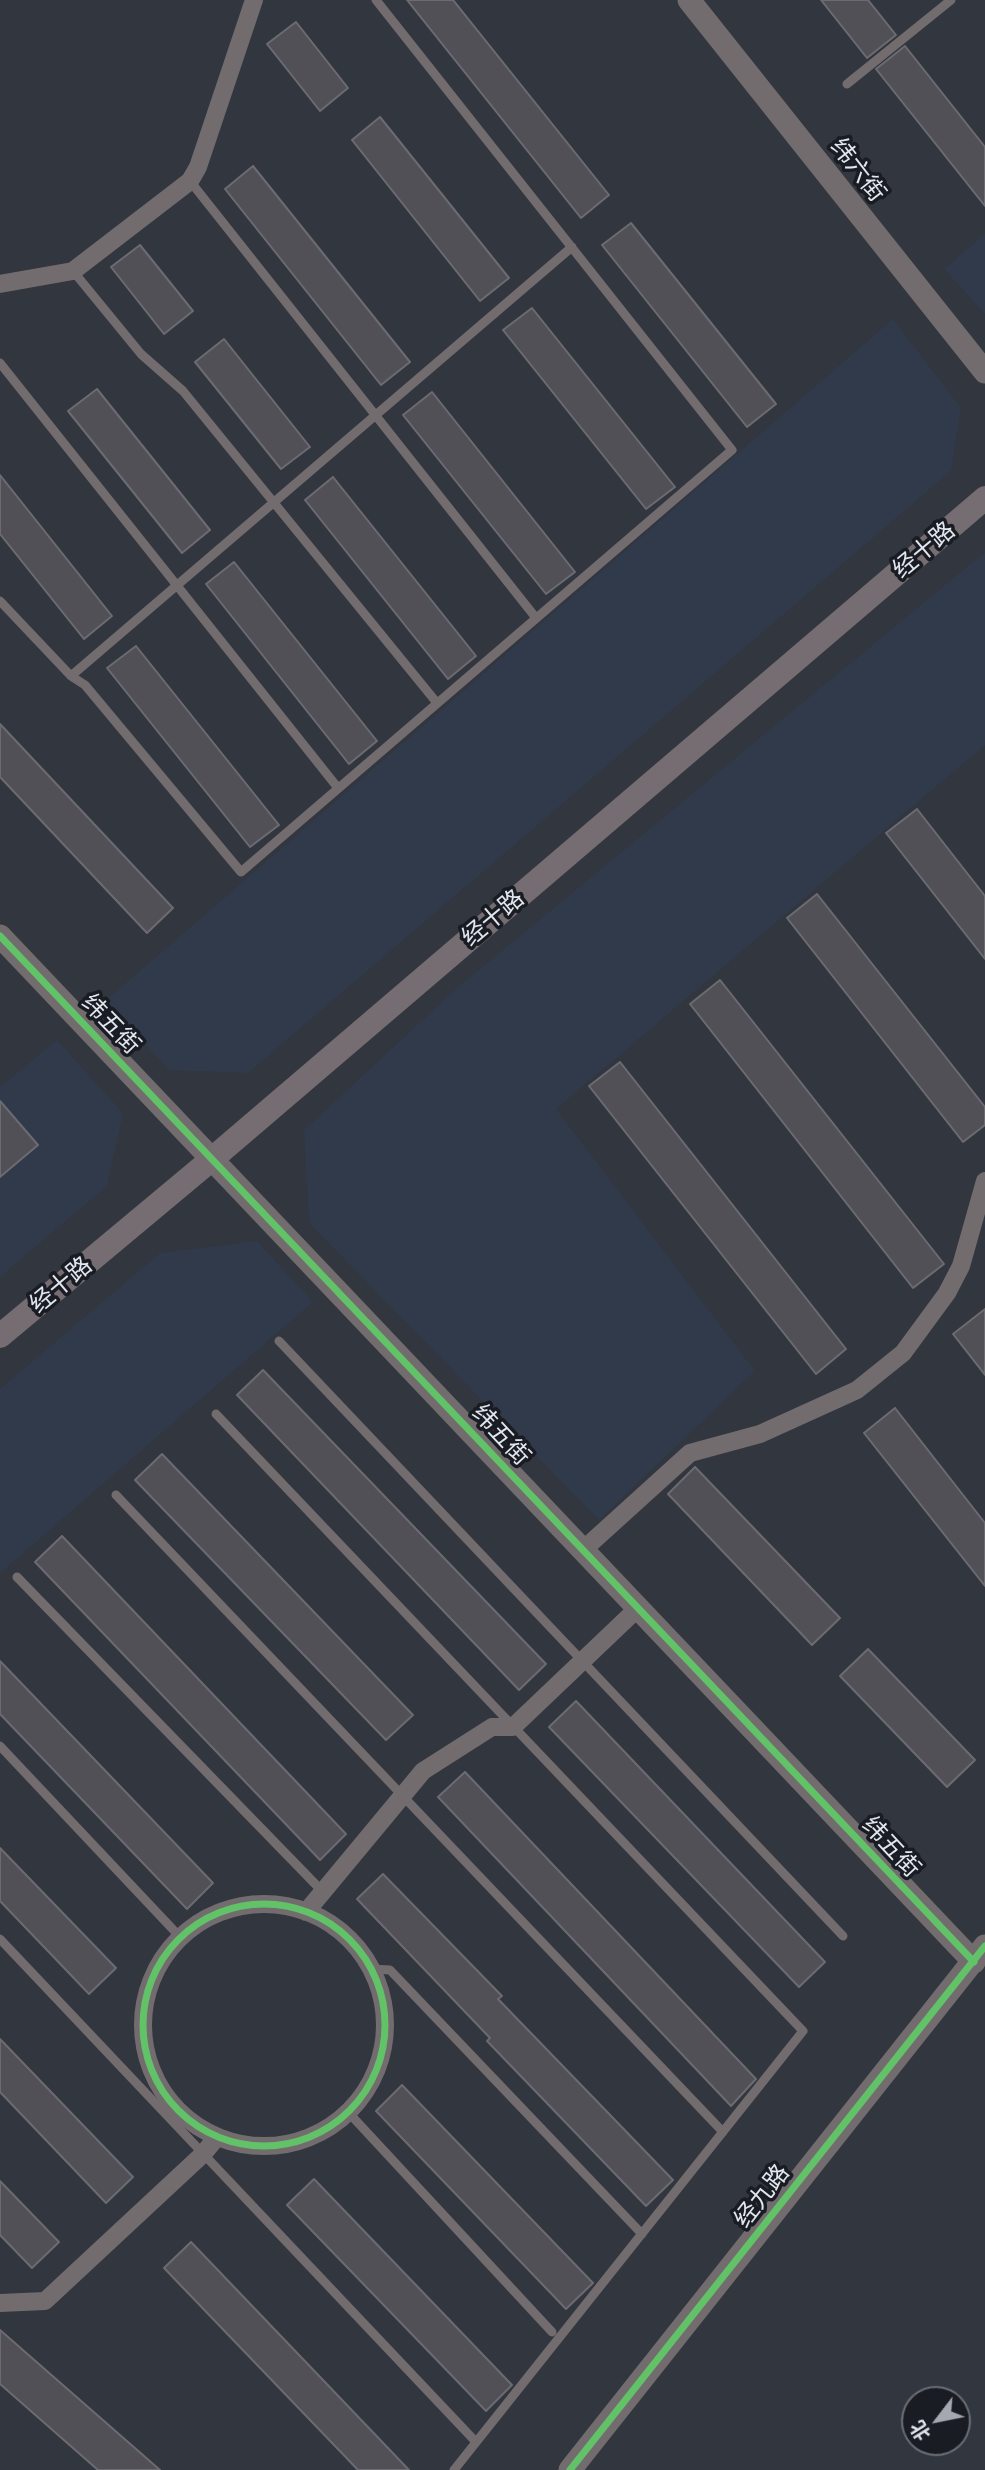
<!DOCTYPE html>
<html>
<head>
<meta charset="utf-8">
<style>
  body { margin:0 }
  #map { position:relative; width:985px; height:2470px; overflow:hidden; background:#32363e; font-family:"Golos Text","Noto Sans SC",sans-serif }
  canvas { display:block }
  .north { position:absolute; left:901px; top:2386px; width:70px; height:70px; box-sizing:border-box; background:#191c22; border:2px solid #696d74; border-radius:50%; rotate:238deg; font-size:19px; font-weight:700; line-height:28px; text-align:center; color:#e2e7ef }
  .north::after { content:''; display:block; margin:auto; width:24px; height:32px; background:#a4a9b1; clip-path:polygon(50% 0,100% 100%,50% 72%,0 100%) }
</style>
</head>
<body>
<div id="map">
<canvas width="985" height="2470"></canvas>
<div class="north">北</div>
</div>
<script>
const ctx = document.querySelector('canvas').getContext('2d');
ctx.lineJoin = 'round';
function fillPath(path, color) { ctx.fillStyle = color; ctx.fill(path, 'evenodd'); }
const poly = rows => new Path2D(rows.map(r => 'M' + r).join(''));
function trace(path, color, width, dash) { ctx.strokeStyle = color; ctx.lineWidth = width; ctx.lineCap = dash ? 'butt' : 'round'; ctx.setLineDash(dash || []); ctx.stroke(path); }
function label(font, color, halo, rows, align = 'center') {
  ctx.font = font + ' "Golos Text","Noto Sans SC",sans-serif'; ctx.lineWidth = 7; ctx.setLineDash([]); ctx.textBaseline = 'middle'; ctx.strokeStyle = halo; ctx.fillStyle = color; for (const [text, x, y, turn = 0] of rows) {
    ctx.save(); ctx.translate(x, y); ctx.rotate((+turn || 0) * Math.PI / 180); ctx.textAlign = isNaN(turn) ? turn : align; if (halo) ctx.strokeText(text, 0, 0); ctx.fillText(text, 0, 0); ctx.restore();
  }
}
const built = poly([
  [985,234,985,314,944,269],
  [893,319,961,408,951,471,248,1073,169,1070,105,1001],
  [985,552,985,745,556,1109,755,1371,599,1520,309,1223,304,1130,458,987],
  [57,1040,123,1113,107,1186,0,1277,0,1087],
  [257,1241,313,1302,0,1573,0,1389,160,1253]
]);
const building = poly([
  [407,0,453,0,609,195,581,218,407,0],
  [821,0,868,0,896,35,867,58,821,0],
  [296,22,348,88,320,111,267,44,296,22],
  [905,46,985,147,985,206,876,69,905,46],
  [380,117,509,278,480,301,352,140,380,117],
  [253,166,410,362,381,385,225,189,253,166],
  [631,223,776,404,747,427,602,245,631,223],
  [140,245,193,311,164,334,111,267,140,245],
  [532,308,675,487,646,509,503,330,532,308],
  [224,339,310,447,281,469,195,362,224,339],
  [97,389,210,530,182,553,68,411,97,389],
  [432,392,575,572,546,594,403,415,432,392],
  [0,475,112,616,84,639,0,534,0,475],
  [333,477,476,656,448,679,305,500,333,477],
  [234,562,377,741,349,764,206,584,234,562],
  [136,646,279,825,250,847,107,668,136,646],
  [0,724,173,908,147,933,0,777,0,724],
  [917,809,985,896,985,959,886,833,917,809],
  [817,894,985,1107,985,1125,963,1142,787,918,817,894],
  [720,980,944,1264,913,1288,690,1004,720,980],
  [620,1062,846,1349,816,1374,589,1086,620,1062],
  [0,1101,38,1145,0,1177,0,1101],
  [985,1309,985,1375,953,1334,985,1309],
  [263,1370,546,1664,519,1690,237,1395,263,1370],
  [895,1408,985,1523,985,1586,864,1433,895,1408],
  [162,1454,413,1715,386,1740,135,1480,162,1454],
  [695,1467,840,1618,812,1645,668,1494,695,1467],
  [62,1536,346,1834,320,1860,35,1562,62,1536],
  [868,1649,975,1760,947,1787,840,1676,868,1649],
  [0,1661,213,1883,187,1909,0,1714,0,1661],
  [576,1701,825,1962,799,1987,549,1727,576,1701],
  [465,1772,756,2079,731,2106,438,1797,465,1772],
  [0,1848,116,1968,89,1994,0,1901,0,1848],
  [383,1874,502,1996,498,1999,673,2180,646,2206,487,2041,490,2038,357,1899,383,1874],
  [0,2039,133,2177,106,2203,0,2092,0,2039],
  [402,2085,593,2283,566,2309,376,2111,402,2085],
  [314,2179,512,2385,486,2411,287,2205,314,2179],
  [0,2181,59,2242,32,2268,0,2235,0,2181],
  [191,2242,409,2470,358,2470,164,2268,191,2242],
  [0,2330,160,2470,98,2470,0,2384,0,2330]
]);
const service = poly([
  [847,84,951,0],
  [190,181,536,618],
  [73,271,141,354,183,391,437,703],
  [0,363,338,788],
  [0,601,71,676,85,685,241,872,732,450,376,0],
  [71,676,572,247],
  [279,1341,843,1936],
  [216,1414,803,2031,454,2470],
  [116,1495,723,2132],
  [17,1577,323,1892],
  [0,1746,181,1938],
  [0,1939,476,2442],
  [371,1969,390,1970,642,2234],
  [348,2112,552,2332]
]);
const minor = poly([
  [0,284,73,271,190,181,198,167,254,0],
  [583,1550,690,1453,760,1434,857,1390,903,1353,947,1293,961,1266,985,1181],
  '143 2025a121 121 0 1 1 242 0a121 121 0 1 1-242 0Z',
  [306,1912,423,1771,492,1727,513,1727,638,1608],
  [0,2303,45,2301,203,2154,217,2137]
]);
const tertiary = poly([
  [689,0,985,372],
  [0,936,974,1962],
  [570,2470,985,1946]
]);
const secondary = poly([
  [0,1336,212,1159,985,498]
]);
const cycleway = poly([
  [0,936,974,1962],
  '143 2025a121 121 0 1 1 242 0a121 121 0 1 1-242 0Z',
  [570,2470,985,1946]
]);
const streetNames = [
  ["纬六街",858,170,52],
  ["经十路",924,550,-40],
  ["经十路",493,918,-40],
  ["纬五街",111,1024,46],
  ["经十路",61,1285,-40],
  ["纬五街",501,1435,47],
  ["纬五街",891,1847,47],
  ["经九路",762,2196,-52]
];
fillPath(built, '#313a4b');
fillPath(building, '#505056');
trace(building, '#6b6b71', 2);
trace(service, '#736c6f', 9);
trace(minor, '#736c6f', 18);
trace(tertiary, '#736c6f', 23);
trace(secondary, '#766d72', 24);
trace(cycleway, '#61c268', 7);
label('24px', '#e2e7ef', '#191c22', streetNames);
</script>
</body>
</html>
